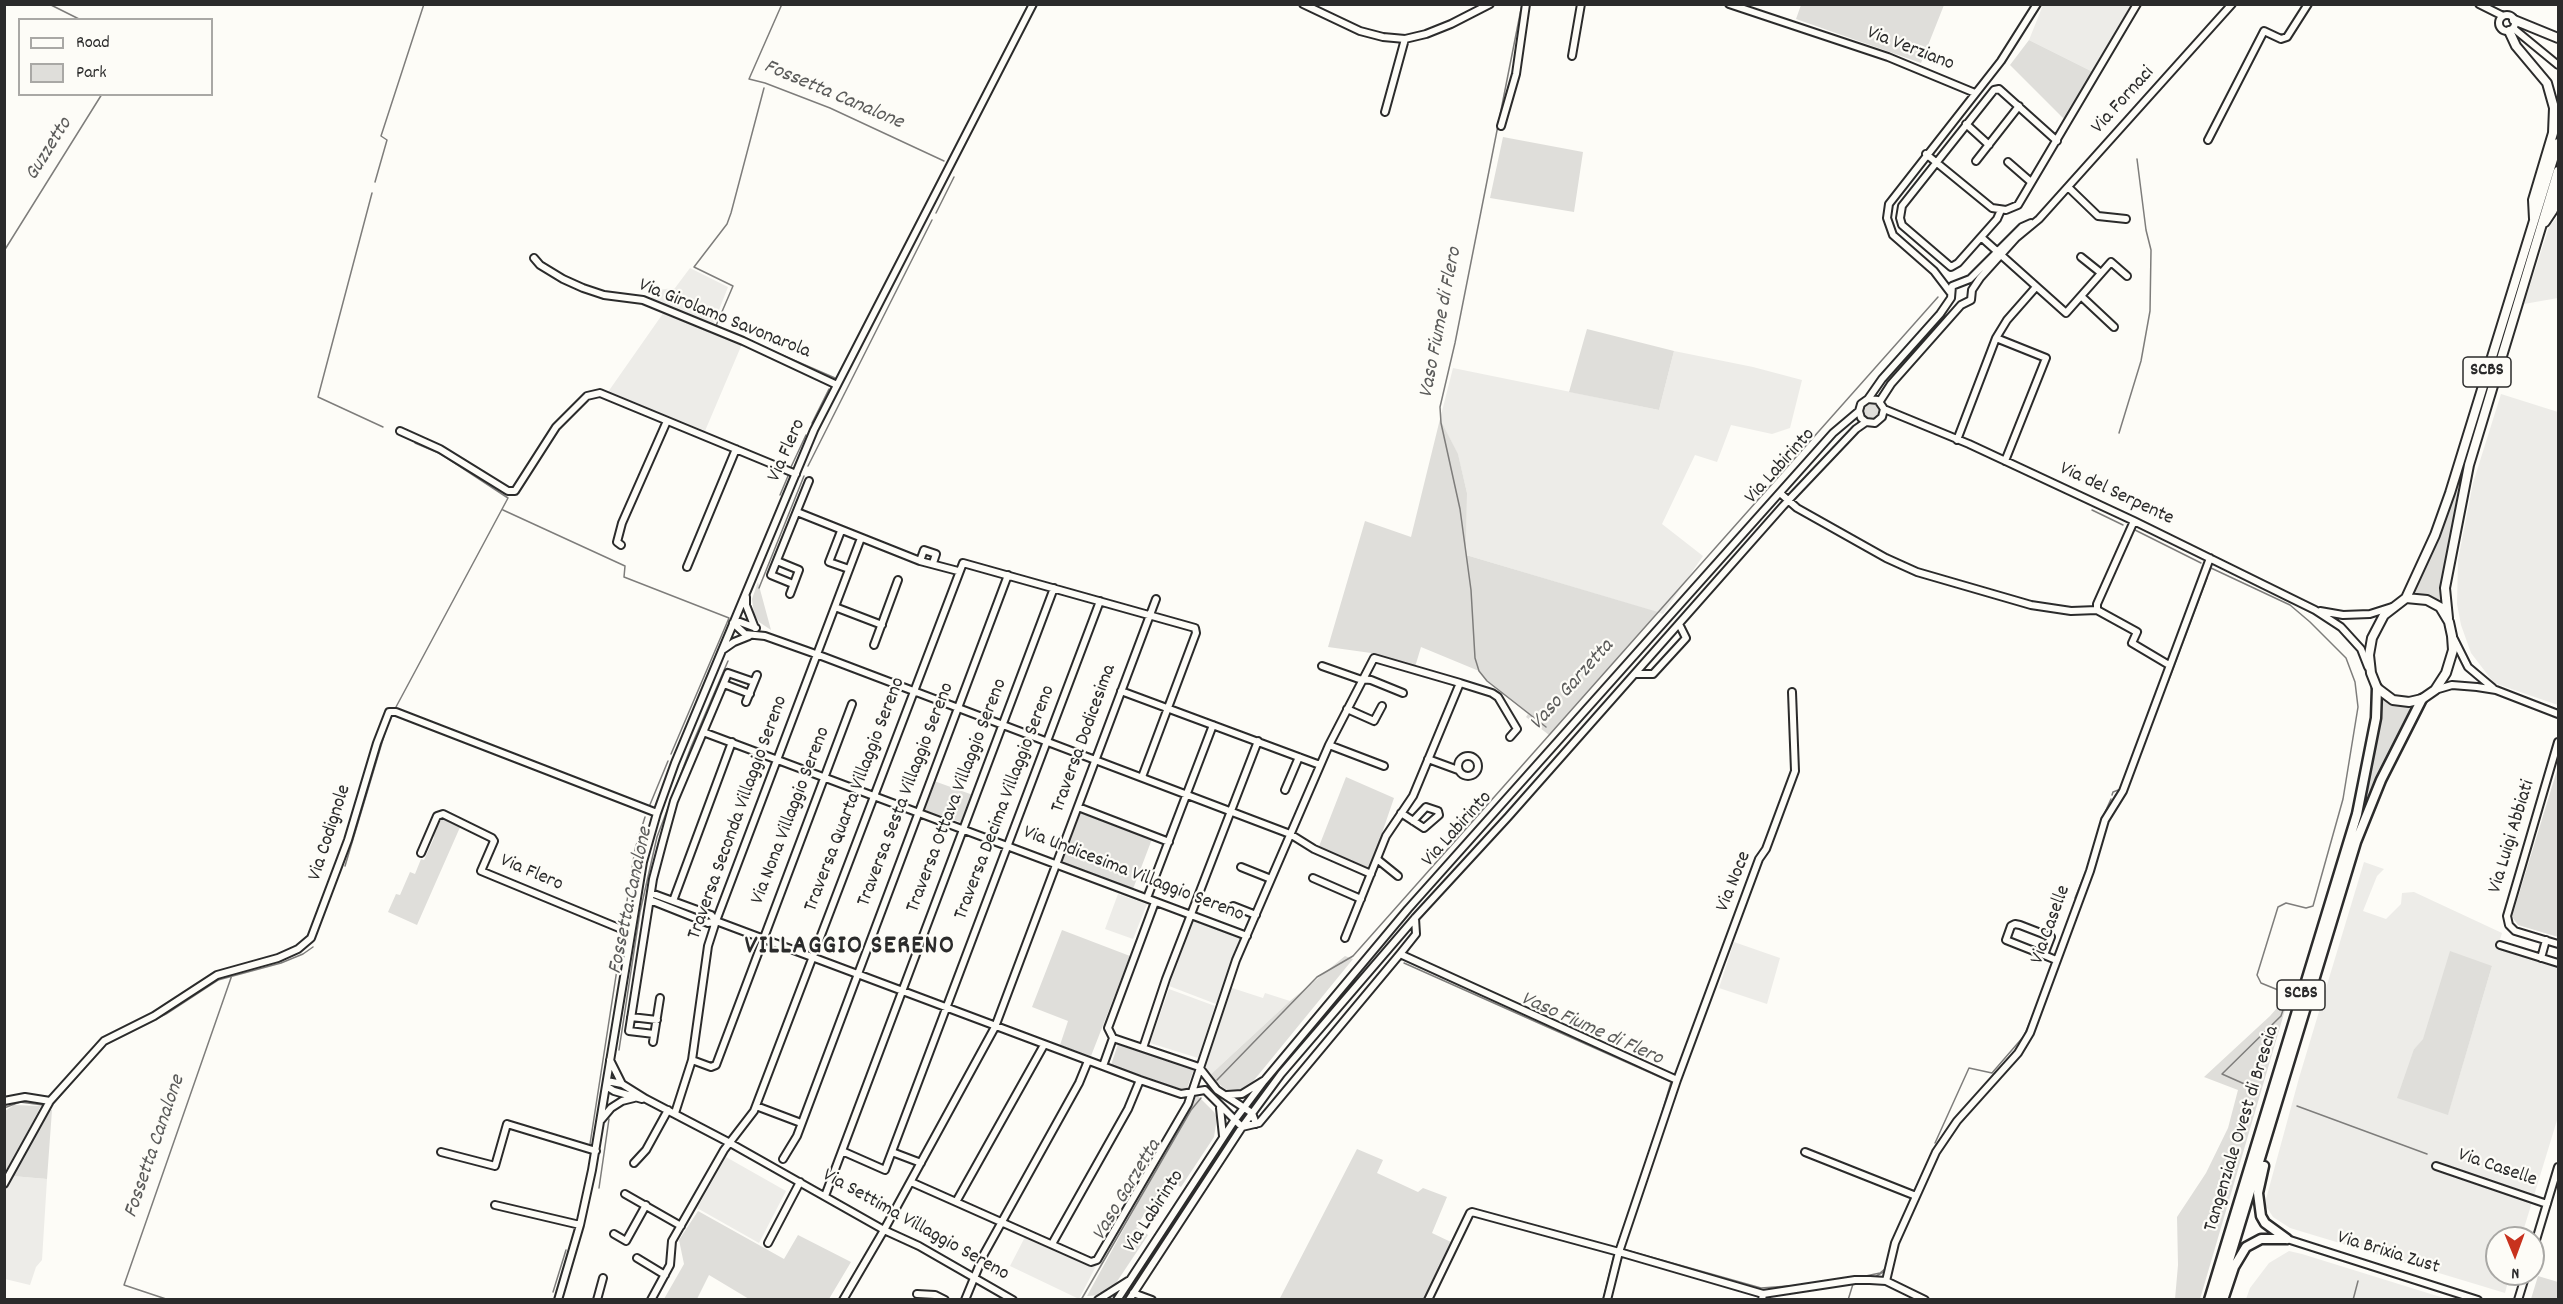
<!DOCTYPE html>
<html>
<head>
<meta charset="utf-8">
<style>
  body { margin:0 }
  #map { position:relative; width:2563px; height:1304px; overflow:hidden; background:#fdfcf7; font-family:Dekko,sans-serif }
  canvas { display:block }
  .frame { position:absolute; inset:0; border:6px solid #2b2b2b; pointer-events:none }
  .legend { position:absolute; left:18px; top:18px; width:195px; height:78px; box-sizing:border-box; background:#fdfcf7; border:2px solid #a9a8a5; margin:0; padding:8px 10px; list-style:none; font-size:18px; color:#2b2b2b }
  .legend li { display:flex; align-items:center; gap:12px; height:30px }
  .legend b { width:30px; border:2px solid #a9a8a5 }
  .north { position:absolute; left:2485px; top:1226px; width:60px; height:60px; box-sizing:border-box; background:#fdfcf7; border:2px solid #a9a8a5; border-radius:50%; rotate:179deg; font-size:16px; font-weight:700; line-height:24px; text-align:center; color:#2b2b2b }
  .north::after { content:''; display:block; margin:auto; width:21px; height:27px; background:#c8321e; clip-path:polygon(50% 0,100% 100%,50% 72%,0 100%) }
</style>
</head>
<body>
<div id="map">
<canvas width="2563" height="1304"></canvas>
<div class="frame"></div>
<ul class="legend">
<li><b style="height:8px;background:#fdfcf7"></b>Road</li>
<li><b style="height:16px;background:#dfdeda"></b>Park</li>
</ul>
<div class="north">N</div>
</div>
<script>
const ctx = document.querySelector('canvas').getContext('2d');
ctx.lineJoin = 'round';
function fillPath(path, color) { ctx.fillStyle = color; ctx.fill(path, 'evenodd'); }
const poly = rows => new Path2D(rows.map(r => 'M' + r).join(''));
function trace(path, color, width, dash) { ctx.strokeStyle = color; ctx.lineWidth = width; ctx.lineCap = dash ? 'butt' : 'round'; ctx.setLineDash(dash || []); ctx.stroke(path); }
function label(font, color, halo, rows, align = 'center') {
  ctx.font = font + ' Dekko,sans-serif'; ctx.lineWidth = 4.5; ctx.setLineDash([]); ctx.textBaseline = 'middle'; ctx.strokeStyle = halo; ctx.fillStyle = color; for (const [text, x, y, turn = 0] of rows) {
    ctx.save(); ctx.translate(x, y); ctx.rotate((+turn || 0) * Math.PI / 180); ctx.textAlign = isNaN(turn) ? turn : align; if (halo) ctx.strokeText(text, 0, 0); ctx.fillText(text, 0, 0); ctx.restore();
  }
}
const built = poly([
  [2043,5,2134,5,2093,72,2029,40],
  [2558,216,2558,298,2524,304,2549,227],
  [690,268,728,287,712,328,649,301,656,290,675,288],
  [664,312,742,344,705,431,608,392],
  [1674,351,1753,367,1802,380,1790,428,1772,434,1731,425,1717,462,1695,455,1662,524,1703,556,1663,614,1466,555,1467,493,1458,455,1440,419,1453,368,1659,410],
  [2501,394,2558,412,2558,705,2494,683,2471,653,2461,625,2457,604,2458,560,2473,483],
  [2364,862,2384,869,2377,876,2363,911,2386,919,2401,904,2402,893,2414,892,2502,933,2497,949,2558,967,2558,1117,2521,1238,2497,1238,2497,1274,2510,1274,2505,1293,2290,1228,2273,1217,2266,1206,2266,1199,2299,1078],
  [2492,966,2448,1114,2414,1049],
  [1118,894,1147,904,1133,939,1105,929],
  [1195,918,1245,937,1216,1004,1169,986],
  [1734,942,1780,958,1767,1004,1719,988],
  [1229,987,1263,998,1265,993,1290,1001,1209,1076,1204,1062],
  [1169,989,1215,1006,1198,1058,1150,1043],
  [726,1157,786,1191,759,1243,697,1208],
  [12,1176,47,1179,42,1260,36,1267,30,1285,5,1279,5,1192],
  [1025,1237,1096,1266,1079,1299,1010,1266],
  [2289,1251,2302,1254,2447,1299,2246,1299,2250,1288,2269,1263]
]);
const green = poly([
  [1801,5,1801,4,1944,5,1921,63,1796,19],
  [2029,40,2093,72,2065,120,2010,65],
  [1503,137,1583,152,1574,212,1490,198],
  [1587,329,1674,351,1659,410,1569,392],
  '1862 411a9 9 0 1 1 18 0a9 9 0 1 1-18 0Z',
  [1440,419,1458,454,1467,493,1466,555,1658,612,1549,735,1526,717,1528,714,1487,681,1479,671,1421,647,1415,667,1371,653,1328,647,1365,521,1411,537],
  [2463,471,2445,562,2443,602,2438,604,2415,597,2413,594,2447,514],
  [758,582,771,630,759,622,754,614,752,599],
  [2382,699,2390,704,2413,707,2415,709,2365,806,2354,834,2378,701],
  [2558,767,2558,937,2518,925,2512,917],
  [1346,777,1394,798,1370,868,1318,849],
  [934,781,973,795,963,823,924,810],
  [1080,812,1152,839,1133,889,1061,864],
  [442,816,461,825,417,925,388,912,396,894,400,895,410,872,415,874,421,859,424,860,434,838,435,826],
  [1062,930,1130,956,1091,1056,1060,1045,1068,1021,1032,1007],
  [2450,951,2492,966,2448,1115,2397,1098,2414,1049,2423,1039],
  [1345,956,1353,959,1246,1090,1229,1092,1209,1076,1290,1001],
  [2290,993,2200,1299,2175,1299,2178,1265,2177,1217,2206,1173,2228,1128,2238,1090,2204,1077,2270,1016],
  [1118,1044,1194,1069,1186,1091,1111,1065],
  [1197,1095,1214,1112,1217,1118,1214,1137,1181,1187,1167,1179,1136,1227,1148,1235,1112,1289,1102,1295,1087,1296],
  [14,1105,41,1106,5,1175,5,1111],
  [50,1110,52,1110,47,1179,12,1176],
  [1357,1149,1383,1160,1377,1173,1418,1192,1423,1188,1447,1197,1432,1233,1453,1243,1425,1299,1279,1300],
  [698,1211,784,1259,798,1235,851,1262,829,1299,749,1299,709,1275,697,1299,664,1299,684,1264,679,1240],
  [2538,1276,2558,1282,2558,1299,2531,1299]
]);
const stream = poly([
  [49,4,81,20],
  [782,4,749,79,765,83,830,108,944,161],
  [1522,4,1455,343,1440,407,1441,423,1460,509,1471,590,1475,658,1479,671,1487,681,1546,727],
  [375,182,387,140,381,136,424,4],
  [372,193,318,397,383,427],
  [936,213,954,177],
  [4,251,102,94],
  [715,328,733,286,694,267,727,224,731,213,764,88],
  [736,335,835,378],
  [812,423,829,389],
  [2119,433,2141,361,2150,311,2151,250,2146,230,2137,159],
  [808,466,932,220],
  [791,467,806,435],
  [780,495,788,476],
  [503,510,625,566,624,577,729,618,671,754],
  [2092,510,2123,525],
  [2135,530,2201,563],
  [2209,573,2211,568,2290,605,2310,622,2346,658,2355,682,2358,707,2343,799,2313,906,2306,908,2286,903,2278,907,2257,975,2261,983,2283,992,2286,1001,2281,1016,2222,1074,2258,1090],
  [759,588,804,476],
  [2168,682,2207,578],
  [2156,695,2160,684],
  [396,707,508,498,441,454,415,443],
  [2124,779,2149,713],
  [2112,795,2113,792,2121,789],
  [649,807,668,761],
  [345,866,387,726],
  [2075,898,2088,866,2101,821,2111,799],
  [623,927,635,849,645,817],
  [1404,963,1671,1082,1658,1126],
  [133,1030,166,1014,218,980,281,963,303,954,313,947],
  [619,1050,640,912,657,837,691,747,728,661],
  [1217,1080,1317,977,1353,956,1938,297],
  [54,1103,105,1045,113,1040],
  [2297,1106,2427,1154],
  [4,1108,20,1102,43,1105],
  [1935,1143,1969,1068,1992,1073,2024,1036,2035,1010],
  [590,1144,622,937],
  [1917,1187,1930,1157],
  [599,1188,609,1119],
  [1558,1232,1617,1248,1624,1227],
  [1897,1232,1912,1198],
  [1626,1250,1761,1288,1802,1285],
  [1861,1277,1880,1273,1886,1268],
  [1875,1277,1883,1272],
  [553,1292,566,1250],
  [169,1300,124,1285,232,975],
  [1081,1300,1191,1110,1201,1098],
  [1603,1300,1614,1255],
  [1759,1300,1759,1299],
  [1848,1300,1853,1284],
  [2353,1300,2358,1281]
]);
const minor = poly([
  [1303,4,1360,31,1383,37,1405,39,1426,34,1451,24,1490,4],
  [1729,4,1888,57,1975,93],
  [2479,4,2503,16],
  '2499 23a8 8 0 1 1 16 0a8 8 0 1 1-16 0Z',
  [2513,28,2558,65],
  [1572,56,1581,4],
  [1385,112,1405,39],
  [1966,124,1989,145],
  [1501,126,1516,74,1526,4],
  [2208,140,2264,31,2281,39,2287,37,2308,4],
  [1926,154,1992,208,2006,210,2018,205,2137,4],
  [1976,161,2019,106],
  [2008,162,2031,182],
  [2068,187,2098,216,2126,219],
  [2001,210,1997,219,1958,263,1951,267,1902,225,1900,218,1902,206,1994,90,1999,89,2057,141],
  [1981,237,2066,313,2111,262,2127,276],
  [2081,257,2101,273],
  [534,258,540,265,563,279,583,288,604,295,643,300,743,341,837,385],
  [1950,292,1934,271,1893,235,1887,218,1889,204,2001,61,2037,4],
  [2082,297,2114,327],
  [1868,399,1878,400,1884,409,1882,417,1875,423,1866,422,1861,418,1859,411,1861,404,1868,399,1882,379,1940,314,1951,298,1952,286,1970,279,2022,227,2031,223],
  [1880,401,1891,384,1961,305,1971,300,1972,290,1980,278,2016,238,2039,219,2232,4],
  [1884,409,1969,444,2134,521,2315,610,2341,627,2361,649,2368,667],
  [400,431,440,449,508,491,515,491,556,427,587,396,600,393,796,474],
  [1957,440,1996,338],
  [2005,461,2046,358,1996,338,2007,320,2036,287],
  [1780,493,1797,508,1886,558,1917,572,2031,605,2071,611,2097,610],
  [797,512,920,561,958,571],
  [2134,521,2097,604,2097,610,2137,632,2132,643,2169,665],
  [841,531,829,562,849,569],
  [621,545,617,542,622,523,667,421],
  [777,561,799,570,790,594],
  [920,561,924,550,936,554,933,563],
  [687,567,736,449],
  [793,584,771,575,809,481],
  [746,597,746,605,755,628],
  [835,607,882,625],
  [2320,611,2343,615,2370,614,2392,607],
  [733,623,745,634,765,636,824,657,1290,834,1314,849,1371,874],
  [733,623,740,622,756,628],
  [2454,639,2468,667,2493,688],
  [874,645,898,580],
  [724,649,734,642,749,636],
  [1322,666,1359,679,1371,680,1403,693],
  [1635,674,1653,674,1686,638,1679,624],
  [1460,683,1492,693,1498,697,1517,729,1510,737],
  [724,684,750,694],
  [2435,690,2452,685,2477,687,2496,690,2558,714],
  [1121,691,1320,765],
  [746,702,757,675],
  [1347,709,1374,721,1382,706],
  [703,732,1247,936],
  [2558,742,2507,916,2509,925,2515,931,2558,944],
  [1329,745,1384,766],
  '1458 766a10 10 0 1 1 20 0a10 10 0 1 1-20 0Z',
  [1428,759,1458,770],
  [1285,790,1299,757],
  [1078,807,1169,842],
  [1401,813,1424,828,1439,815,1438,811,1426,807,1413,821],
  [421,853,437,816,443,814,492,838,494,841,481,871,631,933],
  [1377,859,1398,876],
  [1241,867,1271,879],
  [1313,878,1361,899],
  [1147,898,1213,725],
  [650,900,708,923,716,921,711,915,651,893],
  [673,901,732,742],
  [1233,906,1256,915],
  [716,921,1140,1080,1181,1094,1205,1090,1242,1127,1259,1123,1400,954,1416,934,1415,918],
  [2500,945,2558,963],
  [1400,954,1677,1080,1619,1252,1763,1294,1762,1300],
  [2044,955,2051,937,2020,925,2015,924,2011,926,2006,940,2044,955,2056,960],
  [2541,958,2546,940],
  [631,1017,657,1020],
  [654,1034,629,1031,653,879,663,841,674,801,728,673,754,682],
  [1113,1038,1199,1067,1217,1090,1252,1113,1256,1124],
  [1113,1038,1108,1028,1155,902],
  [653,1042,660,998],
  [1143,1048,1166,979,1258,741],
  [610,1060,622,1084],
  [692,1060,711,1067,716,1065,852,704],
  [1103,1066,1113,1038],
  [1677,1080,1759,859,1766,849,1795,771,1792,692],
  [607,1081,622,1084,646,1099,730,1143,884,1230,919,1246,1013,1300],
  [606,1086,614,1091,642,1099],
  [1227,1095,1242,1094,1263,1081],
  [4,1101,25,1097,50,1101],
  [756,1106,801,1123],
  [1220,1108,1223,1136],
  [675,1113,692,1060,708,946,716,921,861,538],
  [601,1120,611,1108,622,1101,634,1098],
  [842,1151,885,1170,1100,601],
  [441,1152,495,1166,507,1124,596,1151],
  [892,1152,921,1163],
  [1805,1152,1916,1196],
  [783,1159,797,1136,1008,575],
  [634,1163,646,1150,668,1110],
  [2436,1166,2547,1204],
  [911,1182,1091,1262,1097,1260,1188,1104,1236,960,1329,745,1374,658,1460,683,1413,796,1386,836,1345,938],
  [4,1184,50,1101,104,1041,154,1016,217,975,278,958,298,949,311,938,348,840,377,743,389,712,396,712,657,813],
  [625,1194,681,1226],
  [825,1196,1054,588],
  [956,1202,1044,1045],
  [495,1205,580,1225],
  [614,1234,626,1241,646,1205],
  [2287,1239,2478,1300],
  [768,1243,800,1182],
  [1052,1244,1128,1109,1140,1080],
  [2533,1250,2558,1167],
  [637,1258,665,1275],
  [1886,1281,1895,1243,1936,1152,1957,1121,2018,1053,2030,1033,2090,871,2105,820,2123,791,2210,558],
  [1133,1293,1152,1300],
  [917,1294,935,1295,945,1300],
  [1763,1294,1855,1280,1870,1280,1886,1281,1925,1300],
  [558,1300,580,1225,592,1170,643,862,657,813,675,763,814,430,1033,4],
  [597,1300,603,1278],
  [651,1300,670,1265,672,1241,724,1150,754,1111,963,563,1195,628,1196,633,1142,777],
  [843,1300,884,1230,995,1027,1156,599],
  [965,1300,984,1254,1079,1083,1088,1061],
  [1098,1300,1128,1281],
  [1117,1300,1234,1121,1264,1081,1408,909,1833,433,1859,411],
  [1129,1300,1242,1127,1281,1074,1415,918,1508,817,1783,506,1856,429,1866,422],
  [1428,1300,1470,1213,1472,1212,1619,1252,1607,1300],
  [2518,1300,2526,1274]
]);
const major = poly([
  [2514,20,2558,38],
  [2509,31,2516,46,2547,83,2554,108,2553,133,2533,200,2534,219],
  [2545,222,2553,210,2558,192],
  [2406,598,2427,600,2440,607,2449,622,2452,636,2453,650,2446,673,2435,690,2422,699,2409,702,2393,700,2377,688,2371,673,2369,655,2372,638,2384,615,2406,598,2435,535,2450,493,2558,143],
  [2448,618,2445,588,2469,465,2558,171]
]);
const highway = poly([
  [2264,1166,2258,1193,2261,1216,2265,1223,2287,1239],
  [2209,1300,2357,814,2376,718,2377,688],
  [2217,1300,2356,842,2381,780,2422,699],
  [2223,1300,2234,1267,2246,1247,2261,1239,2285,1239]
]);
const shields = [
  [2487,372,48],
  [2301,995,48]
];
const shieldNames = [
  ["SCBS",2487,372],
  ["SCBS",2301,995]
];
const streetNames = [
  ["Via Verziano",1910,50,21],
  ["Via Fornaci",2124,101,-48],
  ["Via Girolamo Savonarola",724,320,22],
  ["Via Flero",788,451,-66],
  ["Via Labirinto",1781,467,-48],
  ["Via del Serpente",2116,495,25],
  ["Traversa Dodicesima",1085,739,-70],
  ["Traversa Quarta Villaggio Sereno",856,795,-69],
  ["Traversa Sesta Villaggio Sereno",907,795,-69],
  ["Traversa Ottava Villaggio Sereno",958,796,-69],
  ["Traversa Decima Villaggio Sereno",1006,803,-69],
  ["Via Nona Villaggio Sereno",792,816,-69],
  ["Traversa Seconda Villaggio Sereno",739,818,-70],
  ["Via Labirinto",1458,830,-48],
  ["Via Codignole",331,833,-72],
  ["Via Luigi Abbiati",2513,837,-73],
  ["Via Flero",531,874,23],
  ["Via Undicesima Villaggio Sereno",1133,875,21],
  ["Via Noce",1735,882,-68],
  ["Via Caselle",2052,925,-70],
  ["Tangenziale Ovest di Brescia",2243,1129,-73],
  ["Via Caselle",2497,1169,19],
  ["Via Labirinto",1155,1212,-57],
  ["Via Settima Villaggio Sereno",915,1226,29],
  ["Via Brixia Zust",2388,1254,17]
];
const waterNames = [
  ["Fossetta Canalone",833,96,23],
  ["Guzzetto",50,150,-58],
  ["Vaso Fiume di Flero",1442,323,-79],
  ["Vaso Garzetta",1573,686,-48],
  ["Fossetta Canalone",632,901,-78],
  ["Vaso Fiume di Flero",1591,1030,24],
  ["Fossetta Canalone",156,1147,-71],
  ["Vaso Garzetta",1128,1191,-59]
];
const districtNames = [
  ["VILLAGGIO SERENO",850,948]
];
fillPath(built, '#edece8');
fillPath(green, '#dfdeda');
trace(stream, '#7e7d7b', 1.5);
trace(minor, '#2b2b2b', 10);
trace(major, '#2b2b2b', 12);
trace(highway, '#2b2b2b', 13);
trace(minor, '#fdfcf7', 6);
trace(major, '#fdfcf7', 8);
trace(highway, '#fdfcf7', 8);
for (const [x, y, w] of shields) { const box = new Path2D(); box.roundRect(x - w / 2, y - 15, w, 30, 4.5); ctx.fillStyle = '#fdfcf7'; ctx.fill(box); trace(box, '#2b2b2b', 1.5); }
label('bold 18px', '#2b2b2b', null, shieldNames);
label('20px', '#2b2b2b', '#fdfcf7', streetNames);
label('italic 21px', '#5b5b5a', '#fdfcf7', waterNames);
ctx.letterSpacing = '1.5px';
label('bold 26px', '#2b2b2b', '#fdfcf7', districtNames);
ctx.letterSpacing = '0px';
</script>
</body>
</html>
